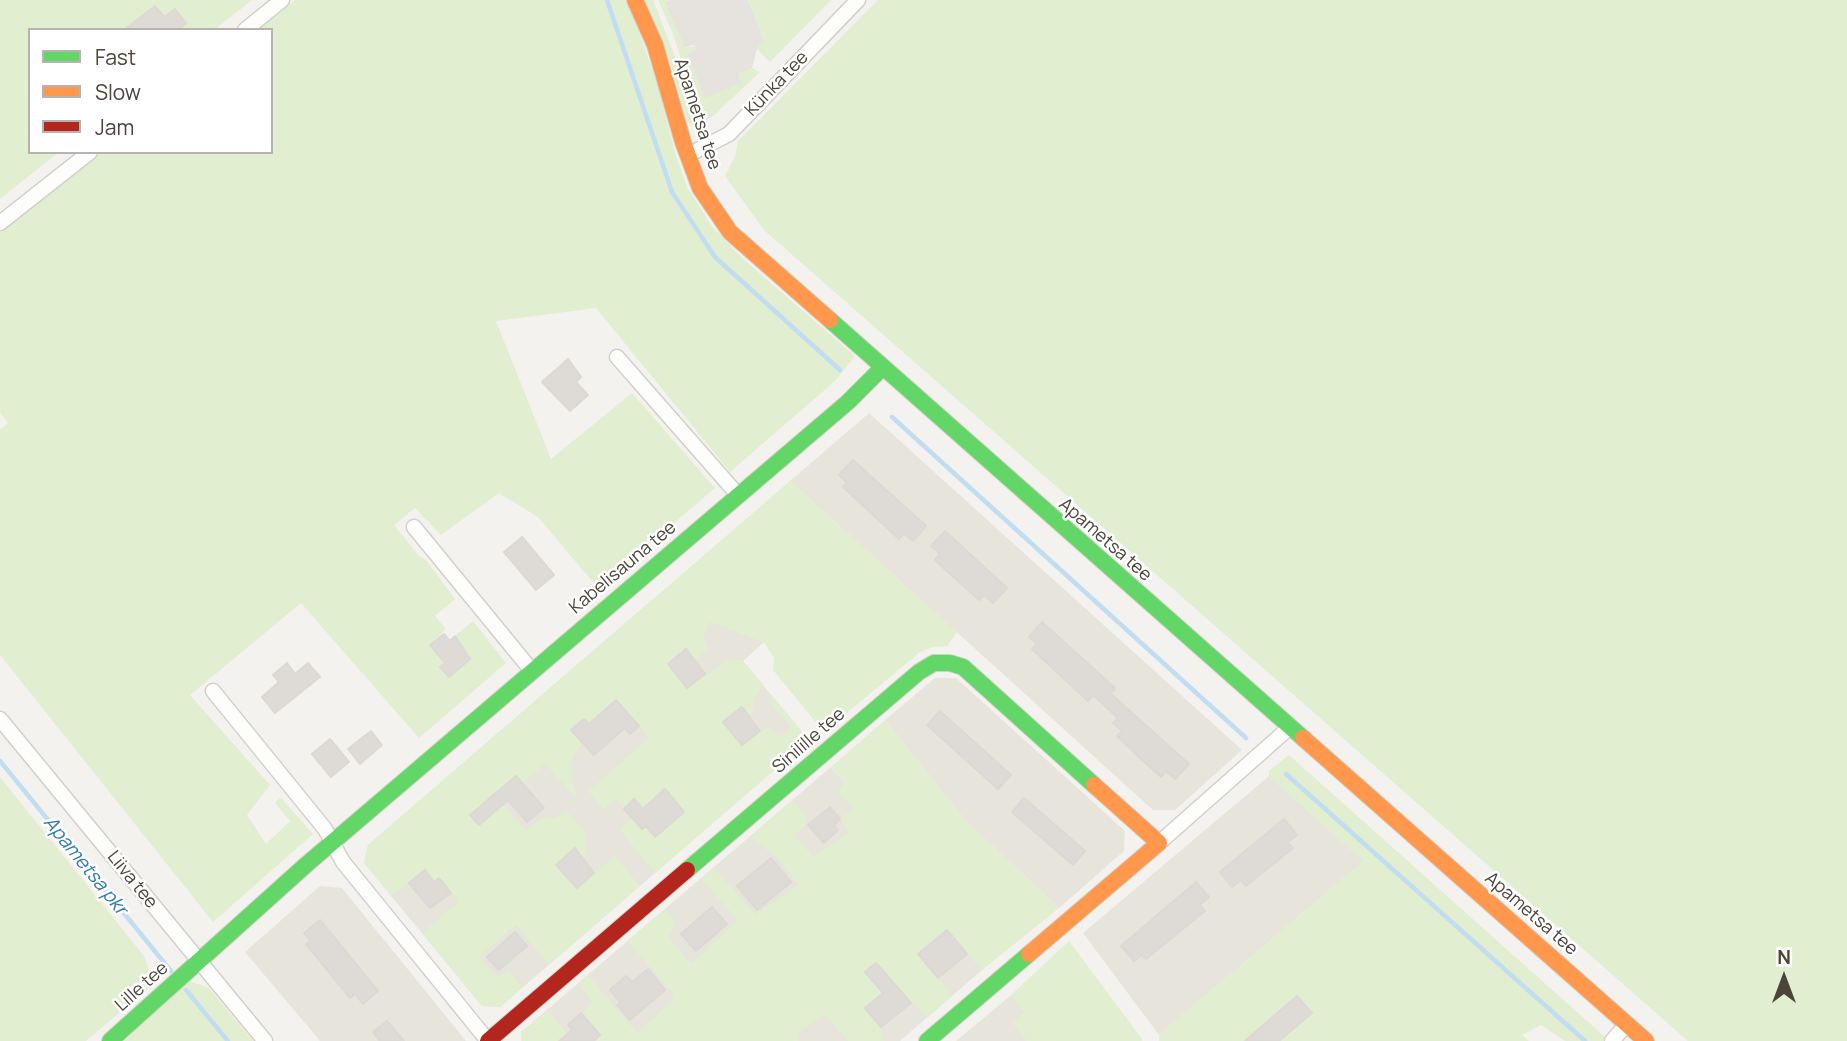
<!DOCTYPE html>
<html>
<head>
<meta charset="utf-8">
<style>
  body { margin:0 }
  #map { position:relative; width:1847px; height:1041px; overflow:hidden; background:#f4f2ee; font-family:Manrope,sans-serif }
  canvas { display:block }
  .legend { position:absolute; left:28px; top:28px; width:245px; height:126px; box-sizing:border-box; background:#fff; border:2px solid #b7b4b0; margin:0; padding:9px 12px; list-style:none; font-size:21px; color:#4b4439 }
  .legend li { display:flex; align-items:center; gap:14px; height:35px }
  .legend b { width:35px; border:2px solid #b7b4b0 }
  .north { position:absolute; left:1749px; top:943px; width:70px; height:70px; -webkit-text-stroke:5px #fff; paint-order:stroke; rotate:0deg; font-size:19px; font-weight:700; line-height:28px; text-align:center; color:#4b4439 }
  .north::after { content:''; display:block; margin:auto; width:24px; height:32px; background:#4b4439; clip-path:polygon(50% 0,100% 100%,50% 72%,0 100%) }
</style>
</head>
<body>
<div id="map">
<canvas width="1847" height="1041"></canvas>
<ul class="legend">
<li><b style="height:9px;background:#63d668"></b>Fast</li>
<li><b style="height:9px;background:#ff974d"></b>Slow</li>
<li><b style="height:9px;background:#b3261e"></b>Jam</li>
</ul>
<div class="north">N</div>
</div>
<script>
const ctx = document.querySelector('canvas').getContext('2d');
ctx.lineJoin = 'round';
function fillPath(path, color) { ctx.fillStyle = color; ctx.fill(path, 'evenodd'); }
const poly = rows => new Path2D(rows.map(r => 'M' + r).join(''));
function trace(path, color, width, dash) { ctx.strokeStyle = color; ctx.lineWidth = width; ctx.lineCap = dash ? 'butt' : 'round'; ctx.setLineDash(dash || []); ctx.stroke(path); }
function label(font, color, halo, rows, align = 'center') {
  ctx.font = font + ' Manrope,sans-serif'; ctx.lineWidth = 5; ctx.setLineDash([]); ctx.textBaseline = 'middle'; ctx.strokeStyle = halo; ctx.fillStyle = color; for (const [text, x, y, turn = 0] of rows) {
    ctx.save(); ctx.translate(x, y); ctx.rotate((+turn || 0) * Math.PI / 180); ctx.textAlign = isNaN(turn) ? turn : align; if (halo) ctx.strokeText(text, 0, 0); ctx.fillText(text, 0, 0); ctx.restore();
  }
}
const residential = poly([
  [869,413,1242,750,1175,810,1153,810,790,481],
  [653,599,764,642,743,661,809,740,500,1007,482,1006,364,863,368,845],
  [935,678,956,678,1125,831,1124,851,1059,908,965,820,885,720],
  [831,767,916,867,1003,952,900,1041,521,1041,521,1032],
  [1269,776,1364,861,1159,1035,1083,933],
  [320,886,342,888,466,1041,320,1041,245,952],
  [1028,981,1064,1041,956,1041]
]);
const green = poly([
  [0,0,252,0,214,30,30,30,30,152,59,152,0,199],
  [295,0,625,0,635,20,659,89,675,153,687,187,711,225,742,258,855,356,835,381,730,472,596,308,496,321,551,459,632,393,715,488,598,588,538,517,499,493,441,535,415,508,394,525,419,556,427,561,455,599,435,616,446,629,430,645,445,663,440,667,449,677,470,659,455,636,473,621,506,663,419,738,301,603,190,695,270,785,247,815,266,844,290,821,275,803,280,797,313,834,213,922,0,655,0,430,8,423,0,412,0,233,102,152,271,152,271,30,258,30],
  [645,0,653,0,655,5,677,62,692,115,698,123,713,132,697,131,686,119,669,59],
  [658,0,669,0,666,2,685,48,696,46,695,50,687,53,738,74,752,68,760,72,711,118,706,119,698,111,672,31],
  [748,0,831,0,770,62,757,49,758,45,765,41],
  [878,0,1847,0,1847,1041,1688,1041,764,230,725,176,735,157,738,141],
  [790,481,957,632,947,646,933,647,920,652,824,732,773,670,774,658,764,642,710,622,703,636,709,648,695,661,685,650,668,664,687,688,729,659,742,660,763,684,754,700,753,712,749,716,724,722,742,745,760,731,770,728,780,737,791,727,770,702,771,695,809,740,655,873,619,829,632,819,641,829,684,811,665,790,643,809,634,799,624,809,615,799,604,810,588,791,649,738,639,726,595,731,584,719,572,730,583,743,573,757,571,777,578,800,545,764,522,783,516,776,470,816,479,825,504,804,526,830,544,817,555,819,566,810,585,831,587,853,583,858,574,849,556,865,576,887,615,856,640,886,549,965,516,925,479,957,498,977,509,970,523,987,500,1007,482,1006,422,933,458,902,439,878,434,882,425,871,391,896,364,863,368,845],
  [885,720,965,820,1059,908,982,970,967,954,918,954,953,995,927,1018,876,963,865,972,883,993,865,1008,881,1027,884,1041,848,1041,824,1015,799,1033,798,1041,594,1041,600,1035,581,1013,593,1003,578,984,588,975,637,1033,676,997,627,941,665,909,676,922,668,936,691,964,738,920,701,879,713,867,756,914,798,885,776,857,750,837,792,800,807,817,805,826,795,835,813,857,849,832,840,819,853,809,838,792,845,783,831,767],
  [1289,755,1605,1037,1603,1041,1565,1041,1541,1025,1522,1035,1529,1041,1159,1041,1159,1035,1364,861,1269,776,1269,771],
  [0,777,144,956,154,983,86,1041,0,1041],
  [1069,941,1142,1039,1142,1041,1027,1041,1012,1023,1024,1012,1010,996],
  [189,981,209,988,253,1041,124,1041],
  [548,1010,568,1034,563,1041,521,1041,521,1032]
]);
const parking = poly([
  [670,0,748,0,765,42,758,45,752,68,738,74,742,83,705,98,687,53,695,50,696,46,692,45,685,48,665,2]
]);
const stream = poly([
  [607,0,672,192,715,257,840,370],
  [892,417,1246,738],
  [0,761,171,971],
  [1286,774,1585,1041],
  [186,990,228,1041]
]);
const building = poly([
  [155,6,164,17,175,9,186,23,178,30,124,30,155,6],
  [568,359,581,377,576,382,588,395,570,411,542,382,568,359],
  [853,460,926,526,913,541,904,533,899,539,843,487,847,482,839,475,853,460],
  [945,531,1007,588,993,603,984,595,979,600,935,560,940,554,931,546,945,531],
  [522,537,554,575,536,590,504,552,522,537],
  [1042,622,1115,688,1111,694,1189,764,1175,779,1166,771,1161,777,1141,759,1117,736,1122,731,1113,723,1118,718,1093,695,1088,701,1032,649,1037,644,1029,637,1042,622],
  [444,634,450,641,455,636,470,659,449,677,440,667,445,663,430,645,444,634],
  [686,649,705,674,687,688,668,664,686,649],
  [287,663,295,674,308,663,320,677,275,713,262,697,279,682,273,675,287,663],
  [616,700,639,726,630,734,625,728,594,755,571,730,584,719,589,724,616,700],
  [742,707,760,731,742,745,723,722,742,707],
  [940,711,1011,775,998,789,927,725,940,711],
  [371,731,382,745,360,764,348,749,371,731],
  [330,739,349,762,331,777,312,754,330,739],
  [516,776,544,808,527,822,508,800,479,825,470,815,516,776],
  [665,789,684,812,655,837,646,826,642,829,624,809,634,799,643,809,665,789],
  [1024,798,1085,851,1073,865,1012,812,1024,798],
  [830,807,840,819,834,825,838,830,824,843,808,825,830,807],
  [1284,819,1297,835,1288,842,1293,848,1246,886,1241,880,1232,887,1220,872,1284,819],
  [575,848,594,873,577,888,556,865,575,848],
  [771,858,791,882,757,910,737,886,771,858],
  [425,870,434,882,439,878,451,893,430,908,409,883,425,870],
  [1196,882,1209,897,1200,905,1205,911,1146,959,1142,955,1134,961,1121,946,1196,882],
  [712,907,727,924,696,951,681,934,712,907],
  [320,920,378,991,363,1004,355,994,350,998,306,944,311,941,304,933,320,920],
  [947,930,967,954,938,978,918,954,947,930],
  [515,932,527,946,499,970,487,957,515,932],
  [876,963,911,1003,881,1027,865,1008,883,993,865,972,876,963],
  [648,969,665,990,630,1020,617,1005,621,1003,610,990,626,976,632,982,648,969],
  [1297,996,1312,1013,1279,1041,1245,1041,1297,996],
  [581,1013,600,1035,594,1041,559,1041,572,1030,568,1025,581,1013],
  [387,1021,404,1041,380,1041,373,1032,387,1021]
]);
const street = poly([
  [245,30,282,0],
  [688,155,729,134,858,0],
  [0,223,90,152],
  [617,357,738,495],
  [414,527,532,671],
  [213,691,325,829,343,862,488,1041],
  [0,719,265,1041],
  [1159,843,1289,728],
  [1612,1041,1627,1024]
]);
const fast = poly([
  [830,320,1303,738],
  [687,870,919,672,934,663,950,663,963,667,1094,785],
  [110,1041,307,864,848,402,882,368],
  [927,1041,1029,954]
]);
const slow = poly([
  [635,0,655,45,683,142,700,188,730,232,830,320],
  [1303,738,1646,1041],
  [1029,954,1159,843,1094,785]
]);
const jam = poly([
  [488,1041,687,870]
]);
const streetNames = [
  ["Künka tee",777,84,-46],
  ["Apametsa tee",697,114,72],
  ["Apametsa tee",1105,540,41],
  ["Kabelisauna tee",623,568,-40],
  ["Sinilille tee",809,741,-41],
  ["Liiva tee",132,880,51],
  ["Apametsa tee",1531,914,41],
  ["Lille tee",142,987,-42]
];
const waterNames = [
  ["Apametsa pkr",85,866,51]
];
fillPath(residential, '#e7e4dc');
fillPath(green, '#e1eecf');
fillPath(parking, '#e6e3df');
trace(stream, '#c0ddf1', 4.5);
fillPath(building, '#dedbd6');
trace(building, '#dcd9d4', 2);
trace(street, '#d2d0cb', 17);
trace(fast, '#d3cfc5', 18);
trace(slow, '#d3cfc5', 18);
trace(jam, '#d3cfc5', 18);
trace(street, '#fdfdfc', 14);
trace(fast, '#63d668', 16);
trace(slow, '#ff974d', 16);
trace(jam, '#b3261e', 16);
label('18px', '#4b4439', '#fff', streetNames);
label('italic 19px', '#2e7ab2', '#fff', waterNames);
</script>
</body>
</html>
